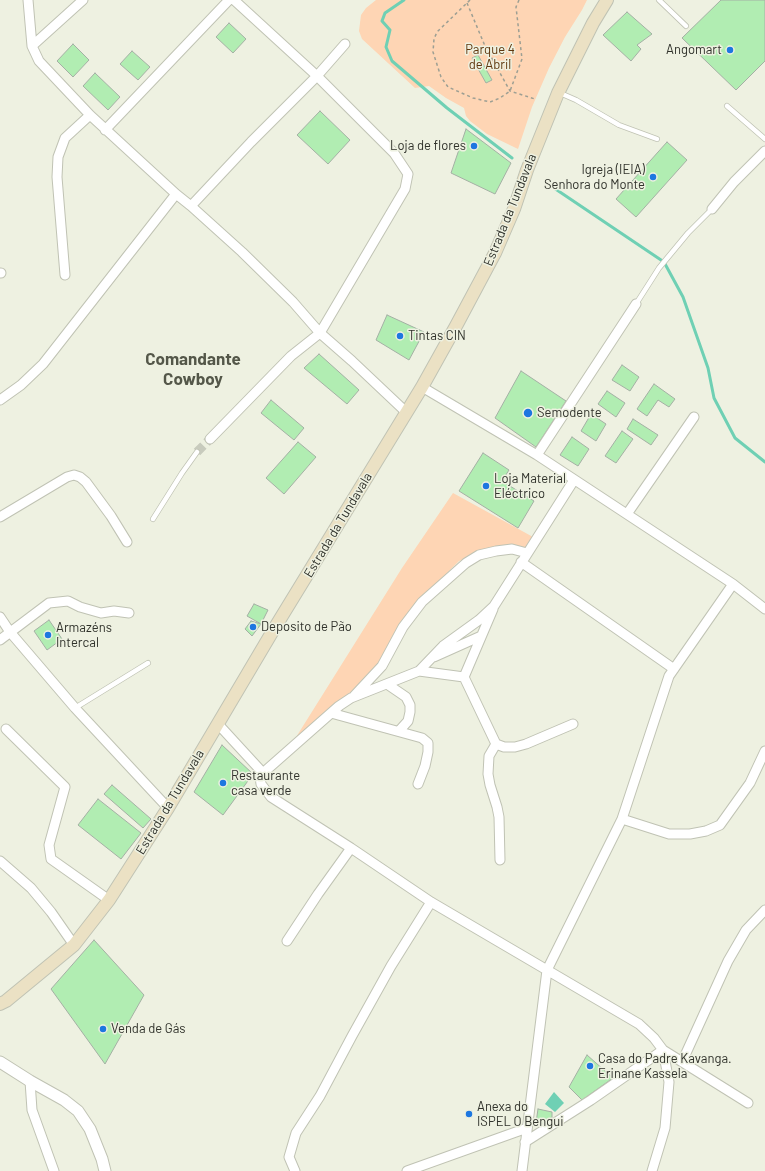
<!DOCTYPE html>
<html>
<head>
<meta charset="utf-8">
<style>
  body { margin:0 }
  canvas { display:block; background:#eef1e1 }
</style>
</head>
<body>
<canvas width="765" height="1171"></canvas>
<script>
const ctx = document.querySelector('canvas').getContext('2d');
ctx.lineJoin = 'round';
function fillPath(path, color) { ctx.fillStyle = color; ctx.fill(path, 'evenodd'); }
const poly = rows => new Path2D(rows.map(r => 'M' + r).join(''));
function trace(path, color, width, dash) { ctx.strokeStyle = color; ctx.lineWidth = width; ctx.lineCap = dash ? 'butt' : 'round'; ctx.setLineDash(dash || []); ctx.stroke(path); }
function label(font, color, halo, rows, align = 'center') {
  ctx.font = font + ' Barlow,sans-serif'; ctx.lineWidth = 3; ctx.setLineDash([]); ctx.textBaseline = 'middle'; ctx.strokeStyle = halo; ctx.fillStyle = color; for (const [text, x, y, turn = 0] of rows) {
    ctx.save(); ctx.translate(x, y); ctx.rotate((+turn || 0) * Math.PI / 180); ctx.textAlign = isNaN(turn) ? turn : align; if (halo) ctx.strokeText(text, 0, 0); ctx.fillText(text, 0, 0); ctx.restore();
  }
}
const green = poly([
  [376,0,587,0,582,10,565,37,549,68,532,107,518,149,487,134,470,121,466,116,464,108,446,98,429,86,415,88,362,39,359,31,361,15,366,8],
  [453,493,533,537,528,548,497,547,459,561,439,581,385,656,364,680,344,699,293,742,402,568]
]);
const water = poly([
  [554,1092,564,1103,555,1112,545,1104]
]);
const stream = poly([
  [404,0,385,13,382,21,390,30,386,47,392,61,447,108,512,158],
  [548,184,664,262,683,297,708,368,714,398,735,438,765,462]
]);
const building = poly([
  [721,0,765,0,765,61,736,90,682,38,721,0],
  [627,12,652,34,637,45,641,49,631,61,603,35,627,12],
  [229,23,246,39,233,53,216,37,229,23],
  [73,44,89,60,73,77,57,61,73,44],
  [132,51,150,67,138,80,120,64,132,51],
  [478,55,492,80,486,83,472,58,478,55],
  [95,73,120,97,108,110,83,86,95,73],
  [320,111,350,140,328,164,297,135,320,111],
  [466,129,511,163,495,194,451,173,466,129],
  [667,142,687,160,636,217,616,199,667,142],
  [387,315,424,332,409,360,376,340,387,315],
  [319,354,359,390,347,404,304,368,319,354],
  [622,365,639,377,630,391,612,380,622,365],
  [521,371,566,401,536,447,495,418,521,371],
  [654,384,675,399,669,407,658,400,647,416,637,409,654,384],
  [607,391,625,403,616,417,598,404,607,391],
  [271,400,304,428,294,440,261,413,271,400],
  [591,414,606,424,596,441,581,431,591,414],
  [633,419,658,435,651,445,627,429,633,419],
  [622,431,633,439,616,463,605,456,622,431],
  [572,437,589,449,578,466,560,455,572,437],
  [298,442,316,457,284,494,266,478,298,442],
  [483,453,509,470,502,481,534,501,518,528,459,491,483,453],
  [254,604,268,610,261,624,247,616,254,604],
  [49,620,62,639,47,650,34,631,49,620],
  [251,621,261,624,252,636,245,629,251,621],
  [222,745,253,774,223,815,194,792,222,745],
  [112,785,151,819,143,828,104,794,112,785],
  [98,799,141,833,121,859,78,825,98,799],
  [94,940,144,995,105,1064,51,989,94,940],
  [587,1055,613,1078,582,1100,569,1087,587,1055],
  [538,1109,552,1112,552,1118,547,1119,546,1124,536,1123,538,1109]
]);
const minorTunnel = poly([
  [197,452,210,439]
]);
const path = poly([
  [470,0,437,32,434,39,433,52,441,77,448,87,473,98,490,102,500,98,510,91,522,59,516,7,519,0],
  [467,3,485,46,510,91,535,99]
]);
const service = poly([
  [659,0,686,26],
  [560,93,576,100,619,125,657,139],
  [727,106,765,139],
  [636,304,659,268,688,233,712,209],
  [153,519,182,473,197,452],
  [75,708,148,663]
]);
const minor = poly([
  [28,0,32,46,39,61,90,115,176,194,191,206,242,252,293,302,320,333,352,361,406,412],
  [32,46,83,0],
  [105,130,229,0],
  [191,206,251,142,317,76,345,44],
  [712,209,734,182,765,151],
  [0,273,1,273],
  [65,275,57,177,58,157,65,138,90,115],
  [422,387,537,455,733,584,765,609],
  [0,400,21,385,43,364,176,194],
  [210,439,291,356,320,333,405,189,408,174,394,153,317,76,234,0],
  [537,455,636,304],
  [574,480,494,606,479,620,443,646,419,671,351,698,339,706,263,773,260,777,261,784,271,797,351,848,431,902,639,1024,654,1038,663,1050,748,1103],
  [627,514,694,417],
  [0,517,67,477,74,475,80,477,86,482,111,516,127,542],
  [521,562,674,669],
  [493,609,464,677,496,744,504,747,515,747,526,744,573,724],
  [0,617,10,632,75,708,168,808],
  [0,640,49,603,68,601,80,607,101,613,114,611,129,613],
  [434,657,481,636],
  [419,671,464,677],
  [387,684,406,697,410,705,410,712,408,721,399,731],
  [354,696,382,666,403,627,422,602,466,563,479,555,496,551,512,549,527,553],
  [331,713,422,738,428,743,428,752,425,766,418,784],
  [218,724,263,773],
  [6,729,65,787,49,845,51,859,109,900],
  [496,744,489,756,488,774,490,785,497,807,499,817,500,860],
  [622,819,669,834,690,834,706,831,720,825,750,783,765,751],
  [0,861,31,888,51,912,74,945],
  [287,941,318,894,351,848],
  [682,1062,728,961,746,930,765,910],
  [30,1081,32,1110,54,1171],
  [525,1142,591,1100,663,1050],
  [295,1171,289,1157,296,1133,320,1096,352,1036,391,966,431,902],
  [407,1171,527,1128],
  [522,1171,547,970,622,819,669,676,733,584],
  [652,1171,665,1128,669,1082,663,1050]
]);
const tertiary = poly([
  [0,1062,30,1081,64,1100,78,1111,90,1129,102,1159,105,1171]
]);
const secondary = poly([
  [0,1004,6,1001,74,945,109,900,168,808,274,629,422,387,456,326,495,253,514,209,527,170,558,93,593,23,607,0]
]);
const markers = [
  [730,50,4,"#1d77e0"],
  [474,146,4,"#1d77e0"],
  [653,177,4,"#1d77e0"],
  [400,336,4,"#1d77e0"],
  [528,413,5,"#1d77e0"],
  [486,486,4,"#1d77e0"],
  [253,627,4,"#1d77e0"],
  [48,635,4,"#1d77e0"],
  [223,783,4,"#1d77e0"],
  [103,1029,4,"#1d77e0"],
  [590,1066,4,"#1d77e0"],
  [469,1114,4,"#1d77e0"]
];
const parkNames = [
  ["Parque 4",490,50],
  ["de Abril",490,65]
];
const poiNames = [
  ["Angomart",722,50,"right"],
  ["Loja de flores",466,146,"right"],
  ["Igreja (IEIA)",645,170,"right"],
  ["Senhora do Monte",645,185,"right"],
  ["Tintas CIN",408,336],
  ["Semodente",537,413],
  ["Loja Material",494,479],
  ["Eléctrico",494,494],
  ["Deposito de Pão",261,627],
  ["Armazéns",56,628],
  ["Intercal",56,643],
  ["Restaurante",231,776],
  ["casa verde",231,791],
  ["Venda de Gás",111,1029],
  ["Casa do Padre Kavanga.",598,1059],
  ["Erinane Kassela",598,1074],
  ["Anexa do",477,1107],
  ["ISPEL O Bengui",477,1122]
];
const streetNames = [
  ["Estrada da Tundavala",510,210,-68],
  ["Estrada da Tundavala",338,525,-59],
  ["Estrada da Tundavala",170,802,-59]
];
const districtNames = [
  ["Comandante",193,359],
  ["Cowboy",193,379]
];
fillPath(green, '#fed5b4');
fillPath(water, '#6fd0b4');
trace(stream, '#6fd0b4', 3);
fillPath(building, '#b1edb2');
trace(building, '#a4b0a4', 1);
trace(minorTunnel, '#c8cbbd', 9, [9, 4.5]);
trace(service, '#c0c3b4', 6);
trace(minor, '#c0c3b4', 11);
trace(tertiary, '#c0c3b4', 13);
trace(secondary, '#c0c3b4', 14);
trace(path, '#9d9f93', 1.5, [3, 3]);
trace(service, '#fff', 4.5);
trace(minor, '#fff', 9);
trace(tertiary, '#fff', 11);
trace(secondary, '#ebe1c4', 12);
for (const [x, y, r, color] of markers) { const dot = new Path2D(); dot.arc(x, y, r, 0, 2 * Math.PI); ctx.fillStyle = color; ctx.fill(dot); trace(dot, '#eef1e1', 1.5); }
label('13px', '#60370d', '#eef1e1', parkNames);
label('13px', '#30322b', '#eef1e1', poiNames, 'left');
label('13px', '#30322b', '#eef1e1', streetNames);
label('bold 17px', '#545749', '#eef1e1', districtNames);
</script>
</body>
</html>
